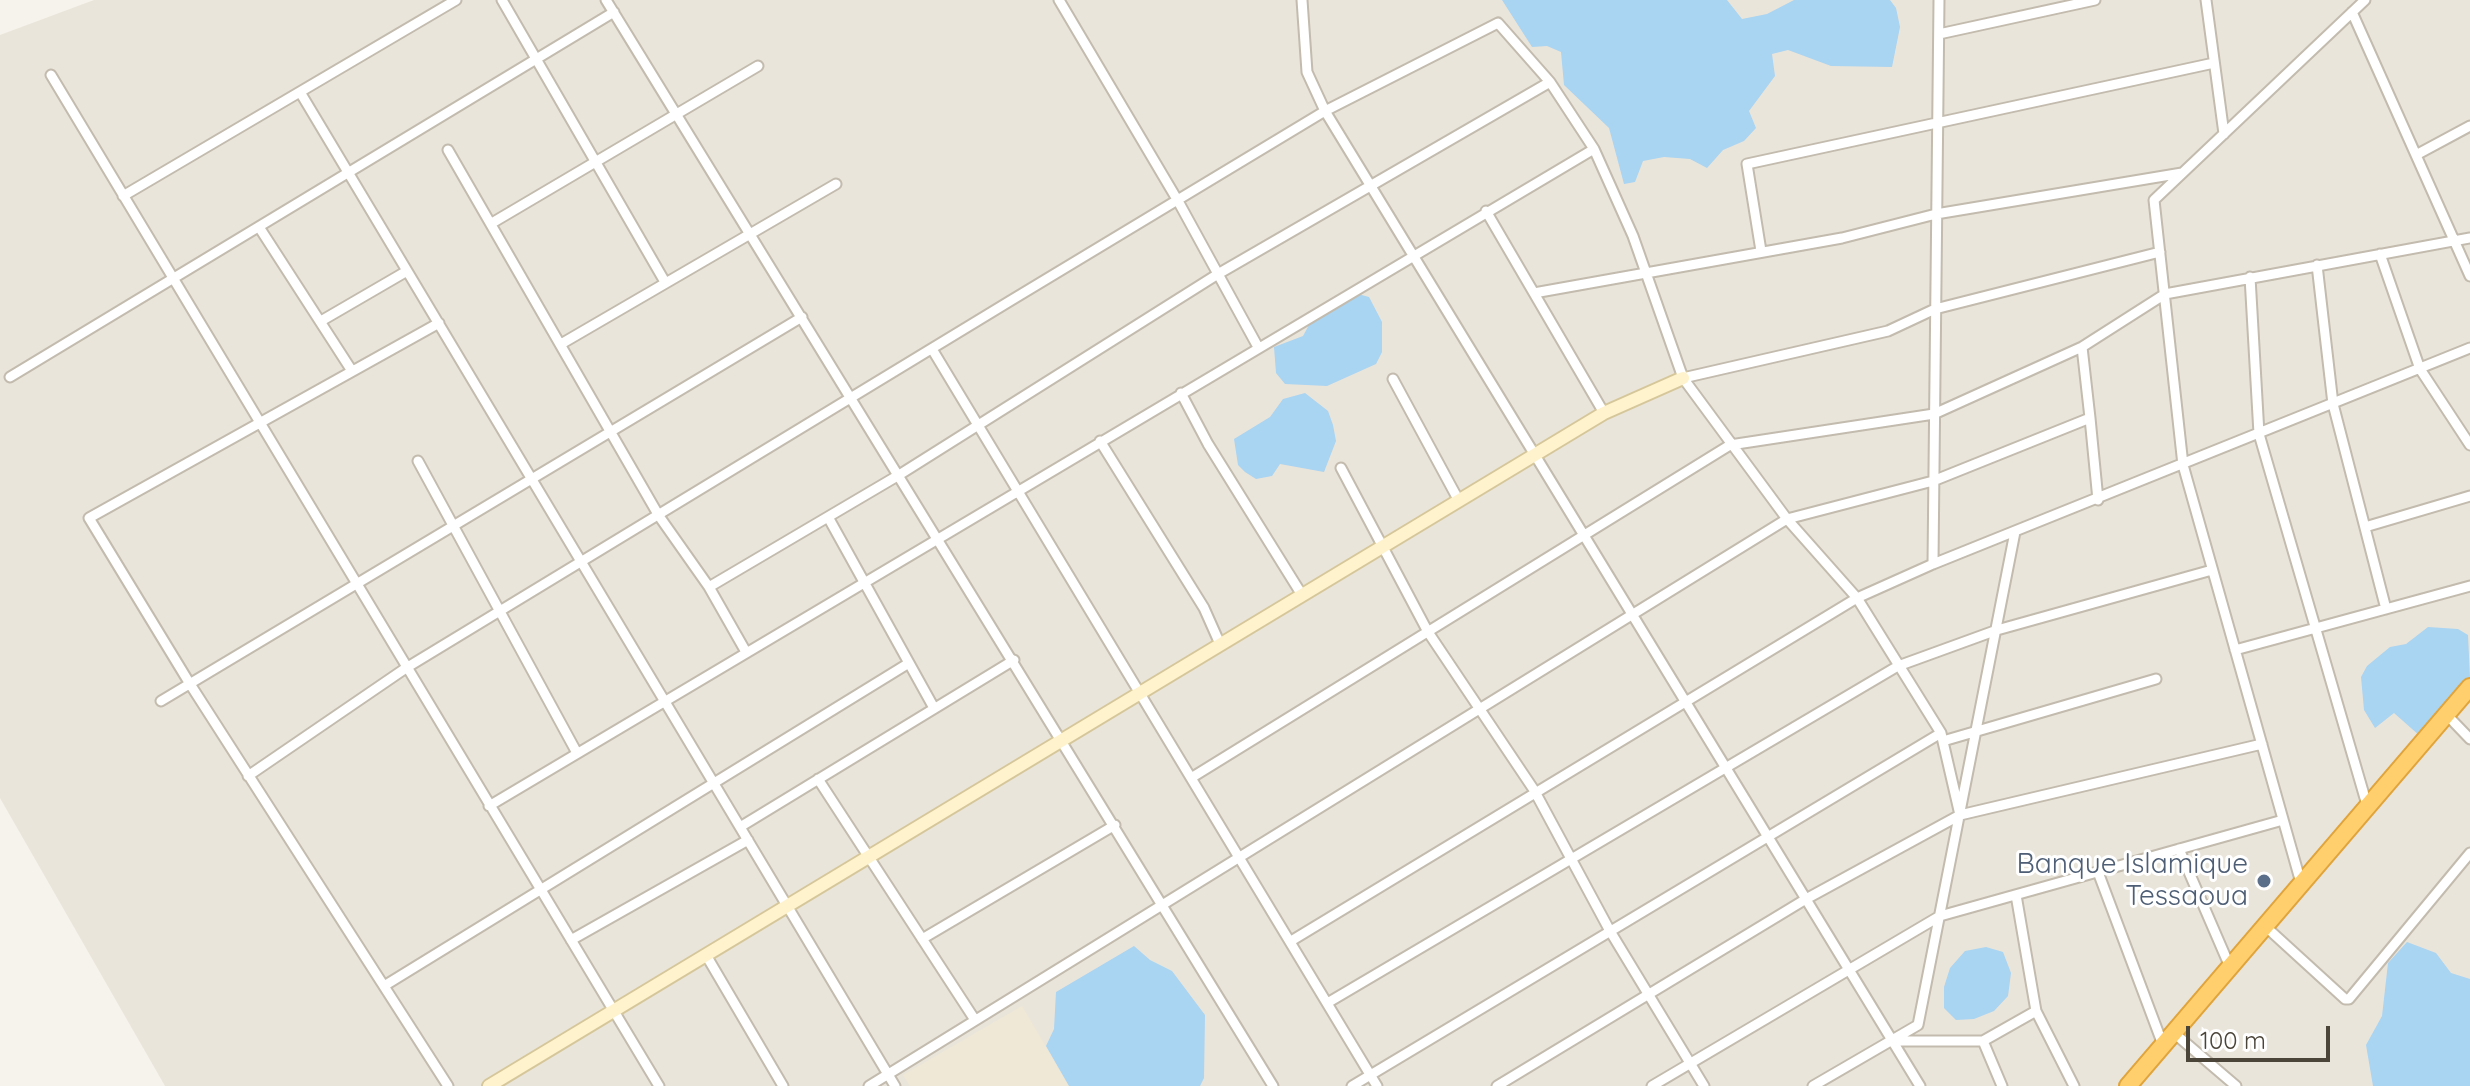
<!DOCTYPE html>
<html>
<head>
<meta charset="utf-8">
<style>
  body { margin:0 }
  #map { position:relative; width:2470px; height:1086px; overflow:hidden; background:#f6f3ec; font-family:Quicksand,sans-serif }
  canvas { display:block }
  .scale { position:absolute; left:2186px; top:1026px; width:144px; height:36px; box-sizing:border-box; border:4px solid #4b4439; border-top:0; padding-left:10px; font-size:24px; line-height:28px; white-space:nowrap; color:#4b4439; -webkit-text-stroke:6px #fff; paint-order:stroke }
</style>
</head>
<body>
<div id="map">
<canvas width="2470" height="1086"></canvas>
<div class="scale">100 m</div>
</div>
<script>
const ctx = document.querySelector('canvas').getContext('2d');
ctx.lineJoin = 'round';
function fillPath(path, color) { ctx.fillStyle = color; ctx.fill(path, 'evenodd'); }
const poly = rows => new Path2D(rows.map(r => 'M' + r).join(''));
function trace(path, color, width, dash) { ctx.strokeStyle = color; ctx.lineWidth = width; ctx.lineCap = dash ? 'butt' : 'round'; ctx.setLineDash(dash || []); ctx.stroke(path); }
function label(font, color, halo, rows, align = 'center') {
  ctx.font = font + ' Quicksand,sans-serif'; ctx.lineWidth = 6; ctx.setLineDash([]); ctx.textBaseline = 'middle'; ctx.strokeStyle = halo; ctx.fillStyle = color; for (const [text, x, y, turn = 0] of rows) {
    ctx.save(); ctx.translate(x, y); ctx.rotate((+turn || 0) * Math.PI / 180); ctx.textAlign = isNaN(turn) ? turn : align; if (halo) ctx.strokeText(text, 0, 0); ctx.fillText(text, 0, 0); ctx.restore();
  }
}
const residential = poly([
  [94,0,2470,0,2470,1086,165,1086,0,798,0,35]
]);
const education = poly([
  [1022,1006,1069,1086,910,1086,903,1075]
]);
const water = poly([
  [1502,0,1727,0,1742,19,1767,14,1794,0,1890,0,1896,8,1900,27,1892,67,1831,66,1788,50,1772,54,1775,76,1749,111,1756,128,1744,141,1723,150,1707,168,1690,159,1664,157,1643,161,1635,182,1624,184,1609,128,1564,85,1561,52,1547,46,1532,47],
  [1358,294,1369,297,1382,322,1382,352,1376,364,1327,386,1285,384,1276,373,1274,347,1303,336,1310,323],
  [1305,393,1328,411,1333,425,1336,441,1324,472,1280,464,1272,476,1256,479,1245,472,1238,465,1234,439,1270,417,1283,399],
  [2428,627,2458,629,2468,635,2470,678,2420,736,2394,713,2375,728,2364,710,2361,677,2367,666,2390,647,2406,644],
  [2407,942,2436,953,2451,973,2470,979,2470,1086,2373,1086,2366,1045,2382,1016,2388,963],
  [1134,946,1150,960,1172,971,1205,1015,1204,1078,1200,1086,1069,1086,1046,1046,1054,1029,1056,992],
  [1986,947,2003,952,2011,973,2008,996,1994,1011,1974,1019,1956,1020,1944,1008,1944,987,1950,968,1965,951]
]);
const street = poly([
  [502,0,665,282],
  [606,0,1273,1086],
  [1059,0,1178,201,1258,347],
  [1302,0,1307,72,1325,111,1920,1086],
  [2206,0,2224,134],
  [2352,12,2470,276],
  [1939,34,2095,0],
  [51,75,659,1086],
  [300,92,895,1086],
  [448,150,659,516,709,587,746,652],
  [2416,155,2470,126],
  [123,196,456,0],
  [1486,211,1604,413],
  [492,223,758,66],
  [259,227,352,371],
  [1761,251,1747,164,2214,63],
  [2380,254,2420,369,2470,445],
  [2317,265,2333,404,2386,609],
  [2250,277,2259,434,2367,805],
  [1534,293,1842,238,1936,214,2182,173],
  [321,321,407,271],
  [439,323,89,518,190,684,448,1086],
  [561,344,836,184],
  [932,349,1377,1086],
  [10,377,614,12],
  [1683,378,1888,331,1935,309,2160,252],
  [1393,379,1459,501],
  [1181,393,1208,444,1302,595],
  [2090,418,2098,500],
  [1100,441,1204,608,1220,644],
  [418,461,577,753],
  [1341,468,1428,632,1534,790,1610,931,1704,1086],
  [828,517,934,708],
  [2365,527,2470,496],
  [1933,564,1939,0],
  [709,587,899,475,1218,274,1550,82],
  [2235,650,2470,586],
  [161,701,802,317],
  [2446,714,2470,739],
  [1943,741,2156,679],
  [248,776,406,668,1010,301,1325,111,1498,23,1550,82,1594,149,1633,236,1683,378,1787,519,1857,598,1941,733,1960,815],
  [1191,778,1730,445,1934,414,2082,347],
  [818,779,975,1020],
  [489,806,1594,149],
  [740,827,1014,660],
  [2179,849,2230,967],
  [2098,872,2163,1045],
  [2301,883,2183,465,2154,200,2365,0],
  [2016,895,2036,1011,2074,1086],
  [2265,926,2345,999,2349,999,2470,853],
  [922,939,1115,825],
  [571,940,748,840],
  [1291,941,1857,598,1933,564,2470,348],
  [706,955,783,1086],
  [384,986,909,663],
  [1329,1002,1898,666,1997,630,2212,570],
  [2174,1033,2236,1086],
  [1893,1041,1983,1041,2036,1011],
  [1983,1041,2002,1086],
  [869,1086,1787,519,1933,481,2090,418,2082,347,2165,294,2470,238],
  [1352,1086,1941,733],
  [1497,1086,1806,899,1960,815,2262,744],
  [1652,1086,1940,916,2283,820],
  [1813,1086,1918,1025,2015,532]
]);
const secondary = poly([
  [489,1086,1604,413,1683,378]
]);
const highway = poly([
  [2128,1086,2470,687]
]);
const markers = [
  [2264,881,8,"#5c6f8a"]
];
const serviceNames = [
  ["Banque Islamique",2248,865],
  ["Tessaoua",2248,897]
];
fillPath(residential, '#eae5da');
fillPath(education, '#efe8d6');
fillPath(water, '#a9d4f2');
trace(street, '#c2bbae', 13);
trace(secondary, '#d6c79b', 16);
trace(highway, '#e0a43c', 20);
trace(street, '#fff', 9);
trace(secondary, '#fff3cd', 12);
trace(highway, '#ffcf6e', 16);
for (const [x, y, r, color] of markers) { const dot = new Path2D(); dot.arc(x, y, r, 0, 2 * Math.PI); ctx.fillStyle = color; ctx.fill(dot); trace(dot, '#fff', 3); }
label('28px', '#4e5e75', '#fff', serviceNames, 'right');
</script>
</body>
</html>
